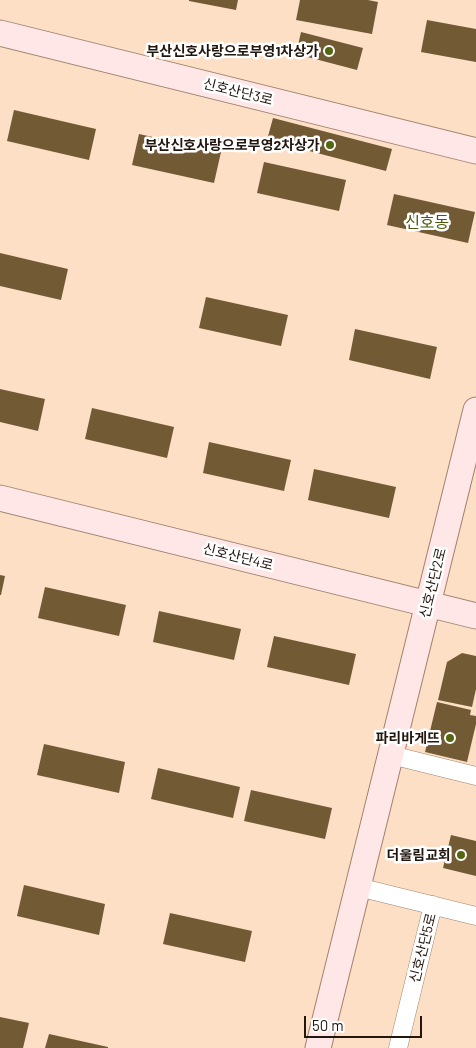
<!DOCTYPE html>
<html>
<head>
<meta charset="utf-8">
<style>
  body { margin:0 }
  #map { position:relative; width:476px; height:1048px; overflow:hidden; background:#fddfc6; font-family:Barlow,sans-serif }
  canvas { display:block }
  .scale { position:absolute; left:304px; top:1016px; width:118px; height:22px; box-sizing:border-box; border:2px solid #22170f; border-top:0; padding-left:6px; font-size:15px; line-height:18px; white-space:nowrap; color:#22170f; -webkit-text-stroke:4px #fff; paint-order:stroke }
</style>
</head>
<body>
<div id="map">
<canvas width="476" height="1048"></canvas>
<div class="scale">50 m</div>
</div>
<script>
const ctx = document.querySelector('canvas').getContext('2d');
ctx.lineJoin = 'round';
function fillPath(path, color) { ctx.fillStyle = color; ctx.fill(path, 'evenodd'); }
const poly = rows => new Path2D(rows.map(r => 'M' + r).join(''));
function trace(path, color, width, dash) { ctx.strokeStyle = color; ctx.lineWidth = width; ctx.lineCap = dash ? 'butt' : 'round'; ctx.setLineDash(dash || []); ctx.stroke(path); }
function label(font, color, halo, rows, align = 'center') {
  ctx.font = font + ' Barlow,"Noto Sans KR",sans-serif'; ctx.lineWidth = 5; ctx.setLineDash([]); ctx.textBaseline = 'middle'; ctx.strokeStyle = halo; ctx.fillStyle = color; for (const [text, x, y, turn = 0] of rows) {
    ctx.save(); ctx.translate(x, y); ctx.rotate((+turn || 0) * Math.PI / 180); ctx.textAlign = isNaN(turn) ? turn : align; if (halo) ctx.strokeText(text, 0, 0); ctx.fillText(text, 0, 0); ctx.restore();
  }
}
const building = poly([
  [189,0,238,0,236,10,189,1],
  [300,0,368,0,378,2,372,34,296,20],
  [427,20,476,29,476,62,421,52],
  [301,32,363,48,357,70,296,54],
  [14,110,96,129,89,160,7,141],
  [273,118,392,149,386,171,267,140],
  [139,134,221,152,214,183,132,165],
  [264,162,346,180,339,211,257,193],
  [394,194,475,212,468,243,387,225],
  [0,253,68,269,61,300,0,286],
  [206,297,288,315,281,346,199,328],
  [355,329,437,347,430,379,349,360],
  [0,389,45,399,38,431,0,422],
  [92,408,174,427,167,458,85,439],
  [209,442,291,460,284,491,203,473],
  [314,469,396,487,389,518,308,500],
  [0,575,5,576,1,595,0,595],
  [45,587,126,605,119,636,38,618],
  [159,611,241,629,234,660,153,642],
  [274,636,356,654,349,685,267,667],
  [462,653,476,656,476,689,472,707,438,700,447,662],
  [437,702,471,710,470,715,476,716,476,724,467,762,425,752],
  [44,744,125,762,119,793,37,775],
  [158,768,240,787,233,818,151,799],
  [251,790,332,808,325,839,244,821],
  [451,835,476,841,476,876,443,868],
  [24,885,105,904,99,935,17,916],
  [170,913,252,931,245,962,163,944],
  [0,1017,29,1023,23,1048,0,1048],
  [49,1034,108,1047,108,1048,45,1048]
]);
const minor = poly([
  [391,755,476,776],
  [358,887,476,916],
  [398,1048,433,905]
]);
const secondary = poly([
  [0,33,476,151],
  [0,498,476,616],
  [318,1048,476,410]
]);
const markers = [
  [329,51,5,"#546610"],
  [330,145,5,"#546610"],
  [450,738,5,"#546610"],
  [461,855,5,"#546610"]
];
const poiNames = [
  ["부산신호사랑으로부영1차상가",319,51],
  ["부산신호사랑으로부영2차상가",320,145],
  ["파리바게뜨",440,738],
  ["더울림교회",451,855]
];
const streetNames = [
  ["신호산단3로",238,92,14],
  ["신호산단4로",238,557,14],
  ["신호산단2로",433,583,-76],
  ["신호산단5로",423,948,-76]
];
const quarterNames = [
  ["신호동",427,223]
];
fillPath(building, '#725a35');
trace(minor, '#9f836d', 19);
trace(secondary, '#9f836d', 27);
trace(minor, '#fff', 18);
trace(secondary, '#ffe7e8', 25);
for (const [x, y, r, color] of markers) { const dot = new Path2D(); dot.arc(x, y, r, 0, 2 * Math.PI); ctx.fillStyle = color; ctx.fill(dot); trace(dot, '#fff', 2); }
label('bold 14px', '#22170f', '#fff', poiNames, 'right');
label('14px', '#22170f', '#fff', streetNames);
label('16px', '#4a5b0c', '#fff', quarterNames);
</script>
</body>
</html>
